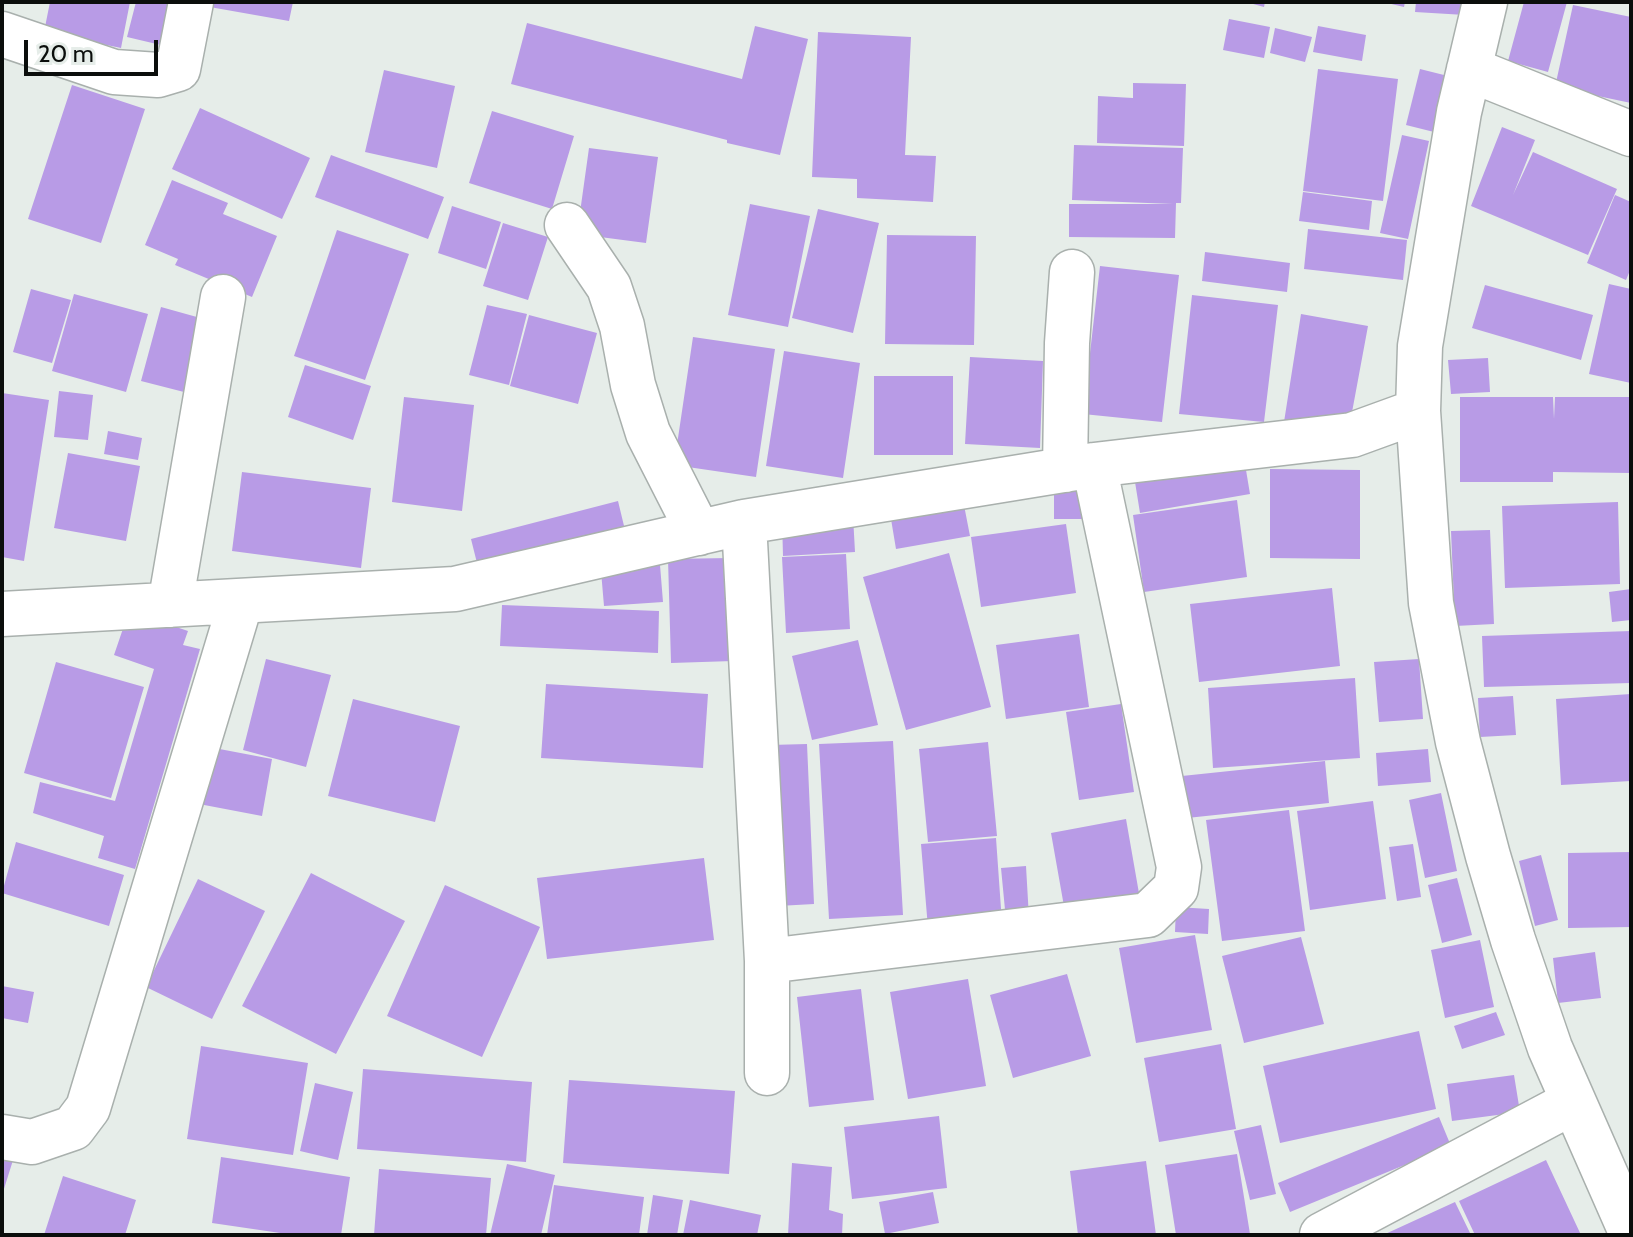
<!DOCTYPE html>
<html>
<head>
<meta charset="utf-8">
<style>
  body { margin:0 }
  #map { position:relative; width:1633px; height:1237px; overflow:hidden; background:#e6ede9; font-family:Cabin,sans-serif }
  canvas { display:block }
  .frame { position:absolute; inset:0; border:4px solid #0b0e0c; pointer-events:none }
  .scale { position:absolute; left:24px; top:40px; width:134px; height:36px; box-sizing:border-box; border:4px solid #0b0e0c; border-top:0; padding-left:10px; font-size:24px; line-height:28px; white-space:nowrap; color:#0b0e0c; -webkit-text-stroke:6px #e6ede9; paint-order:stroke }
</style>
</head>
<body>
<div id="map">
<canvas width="1633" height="1237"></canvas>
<div class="frame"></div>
<div class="scale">20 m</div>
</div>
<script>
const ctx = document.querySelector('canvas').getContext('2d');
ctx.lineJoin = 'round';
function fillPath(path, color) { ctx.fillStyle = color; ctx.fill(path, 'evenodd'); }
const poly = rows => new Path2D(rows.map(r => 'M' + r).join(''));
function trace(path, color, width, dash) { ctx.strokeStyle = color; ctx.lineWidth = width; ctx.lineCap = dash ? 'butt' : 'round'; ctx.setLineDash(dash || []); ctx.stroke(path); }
const building = poly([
  [50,2,130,2,121,48,44,32],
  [136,2,177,2,165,46,127,37],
  [205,2,293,2,289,21,204,6],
  [1246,2,1265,2,1264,7],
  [1383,2,1405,2,1404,7],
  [1416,2,1465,2,1465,15,1415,12],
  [1524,2,1567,2,1548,72,1508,61],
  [1573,5,1631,17,1631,103,1555,87],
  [1229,19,1270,27,1264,58,1223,50],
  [527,23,742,79,755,26,808,39,780,155,727,143,727,140,511,84],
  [1318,26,1366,35,1362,61,1313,52],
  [1275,28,1312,37,1305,62,1270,53],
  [818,32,911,37,905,155,936,156,933,202,857,198,857,179,812,177],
  [1318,69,1398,79,1383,201,1303,191],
  [1420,69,1448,76,1434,132,1406,125],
  [384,70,455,86,437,168,365,152],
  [1133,83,1186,84,1184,146,1097,143,1098,96,1133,98],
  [72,85,145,109,101,243,28,219],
  [200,108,310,158,282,219,172,169],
  [492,111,574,136,552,209,469,183],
  [1502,127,1535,140,1513,195,1533,152,1617,189,1588,255,1471,206],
  [1402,135,1429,141,1408,239,1380,233],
  [1074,145,1183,148,1181,203,1176,203,1175,238,1069,237,1069,204,1173,204,1072,200],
  [589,148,658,157,646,243,577,234],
  [331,155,444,197,428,239,315,197],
  [172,180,228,203,223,214,277,236,252,297,175,265,178,259,145,245],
  [1303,192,1372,201,1369,230,1299,221],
  [1615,195,1631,202,1631,268,1626,280,1587,263],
  [750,204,810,216,788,327,728,315],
  [452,206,501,222,486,269,438,253],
  [818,209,879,223,853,333,792,318],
  [503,223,548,237,528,300,483,286],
  [1308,229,1407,240,1403,280,1304,269],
  [337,230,409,254,365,380,294,356],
  [887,235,976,236,974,345,885,344],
  [1205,252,1290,263,1287,292,1202,281],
  [1100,266,1179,275,1162,422,1083,414],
  [1609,284,1631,289,1631,383,1589,374],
  [1485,285,1593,315,1581,360,1472,328],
  [31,289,71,300,52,363,13,352],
  [74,294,148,314,126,392,52,371],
  [1192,295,1278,305,1264,422,1179,414],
  [487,305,527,314,509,385,469,375],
  [161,307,204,319,184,392,141,381],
  [1301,314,1368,326,1350,423,1284,422],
  [529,315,597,333,578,404,510,386],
  [693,337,775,349,756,477,674,465],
  [784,351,860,363,843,478,766,466],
  [970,357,1043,361,1040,448,965,444],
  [1488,358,1490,392,1451,394,1448,360],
  [305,365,371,386,353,440,288,417],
  [874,376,953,376,953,455,874,455],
  [59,391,93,395,88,440,54,437],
  [2,393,49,400,24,561,2,557],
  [404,397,474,405,462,511,392,502],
  [1460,397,1553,397,1554,419,1555,397,1631,397,1631,473,1553,472,1553,482,1460,482],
  [108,431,142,438,138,460,104,454],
  [68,453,140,466,126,541,54,528],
  [1245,464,1250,494,1140,513,1135,482],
  [1270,469,1360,470,1360,559,1270,558],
  [242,472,371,488,361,568,232,551],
  [1054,492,1091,492,1091,519,1054,519],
  [963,500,970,536,896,549,890,513],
  [1237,500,1247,577,1144,592,1133,515],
  [618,501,625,530,478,567,471,539],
  [1618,502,1620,584,1505,588,1502,506],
  [853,516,855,552,783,556,782,519],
  [1066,524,1076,593,981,607,971,537],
  [1490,530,1494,624,1455,626,1451,531],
  [949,553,991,707,906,730,863,577],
  [846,554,850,629,786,633,782,557],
  [730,558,733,661,671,663,668,559],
  [660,565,663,602,604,606,601,571],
  [1332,588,1340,666,1199,682,1190,604],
  [1631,589,1631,620,1612,622,1609,592],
  [502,605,659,611,658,653,500,646],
  [129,611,188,631,183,645,200,649,135,869,98,858,104,836,33,813,40,782,115,801,154,669,114,655],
  [1631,631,1631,683,1484,687,1482,636],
  [1079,634,1089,707,1006,719,996,645],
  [858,640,878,725,812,740,792,656],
  [266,659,331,675,306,767,243,750],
  [1419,659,1423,719,1379,722,1374,662],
  [56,662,144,687,111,798,24,773],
  [1355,678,1360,758,1213,768,1208,688],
  [546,684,708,694,703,768,541,758],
  [1631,694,1631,781,1561,785,1556,699],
  [1513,696,1516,735,1480,737,1478,698],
  [353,699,460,726,435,822,328,796],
  [1121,704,1134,792,1079,800,1066,712],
  [893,741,903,915,829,919,819,744],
  [988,742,997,836,928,842,919,749],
  [807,744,814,904,778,906,770,745],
  [209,747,272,759,262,816,199,804],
  [1428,749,1431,782,1378,786,1376,753],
  [1325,761,1329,803,1187,818,1182,776],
  [1441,793,1457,871,1425,878,1409,800],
  [1373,801,1386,899,1310,910,1297,811],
  [1289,810,1305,931,1222,941,1206,820],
  [1126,819,1140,899,1065,912,1051,833],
  [996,838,1002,923,928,928,921,844],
  [16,842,124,875,109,926,2,893],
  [1413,844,1421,897,1397,901,1389,847],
  [1631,852,1631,927,1568,928,1568,853],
  [1541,855,1558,920,1535,926,1519,861],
  [704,858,714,940,547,959,537,878],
  [1026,866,1029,918,1006,920,1001,868],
  [311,873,405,921,336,1054,242,1006],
  [1457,878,1472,935,1442,943,1428,885],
  [198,879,265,911,212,1019,146,987],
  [445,885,540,927,482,1057,387,1016],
  [1176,907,1209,909,1208,934,1175,932],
  [1195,935,1212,1030,1136,1043,1119,948],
  [1301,937,1324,1024,1244,1043,1222,956],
  [1480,940,1494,1007,1445,1018,1431,950],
  [1595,952,1601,998,1558,1003,1553,958],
  [1067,974,1091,1056,1013,1078,990,995],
  [968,979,986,1086,908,1099,890,992],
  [2,986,34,992,28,1023,2,1018],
  [861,989,874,1100,809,1107,797,997],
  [1496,1012,1505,1035,1462,1049,1454,1026],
  [1419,1031,1436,1109,1280,1143,1263,1066],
  [1221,1044,1236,1129,1159,1142,1144,1058],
  [201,1046,308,1063,293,1155,187,1139],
  [363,1069,532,1082,526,1162,357,1149],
  [1514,1075,1520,1112,1452,1121,1447,1084],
  [569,1080,735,1091,729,1174,563,1163],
  [315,1083,353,1092,338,1160,300,1151],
  [939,1116,947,1188,852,1199,844,1127],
  [1439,1117,1451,1146,1290,1212,1278,1183],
  [1261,1125,1276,1194,1250,1200,1234,1131],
  [2,1153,14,1157,3,1192,2,1192],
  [1237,1154,1250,1234,1176,1235,1165,1165],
  [221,1157,350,1177,341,1235,294,1235,212,1223],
  [1546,1160,1581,1235,1475,1235,1459,1201],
  [1146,1161,1156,1235,1078,1235,1070,1171],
  [792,1163,832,1167,829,1210,843,1214,842,1235,788,1235],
  [507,1164,555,1175,541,1235,490,1235],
  [379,1169,491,1178,486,1235,374,1235],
  [63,1176,136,1200,125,1235,44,1235],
  [554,1185,644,1197,639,1235,547,1235],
  [933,1192,939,1223,885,1234,879,1202],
  [653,1195,683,1200,677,1235,647,1235],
  [690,1200,761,1215,757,1235,683,1235],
  [1455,1202,1471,1235,1383,1235]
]);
const minor = poly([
  [1485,2,1459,112,1420,346,1418,411,1431,603,1458,742,1488,856,1513,940,1550,1048,1631,1232],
  [2,34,114,72,158,75,178,69,191,2],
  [1469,69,1631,134],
  [567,225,609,287,622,326,633,385,648,433,699,533],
  [1065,470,1067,343,1072,272],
  [744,522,767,961,767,1073],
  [170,605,223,297],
  [2,614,455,589,744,522,1094,465,1352,435,1418,411],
  [767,961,1148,915,1176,888,1179,867,1094,465],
  [2,1137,32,1142,73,1128,88,1108,241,601],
  [1322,1235,1573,1102]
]);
fillPath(building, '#b89be6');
trace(minor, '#a9b0ad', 47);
trace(minor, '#fff', 44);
</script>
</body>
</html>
